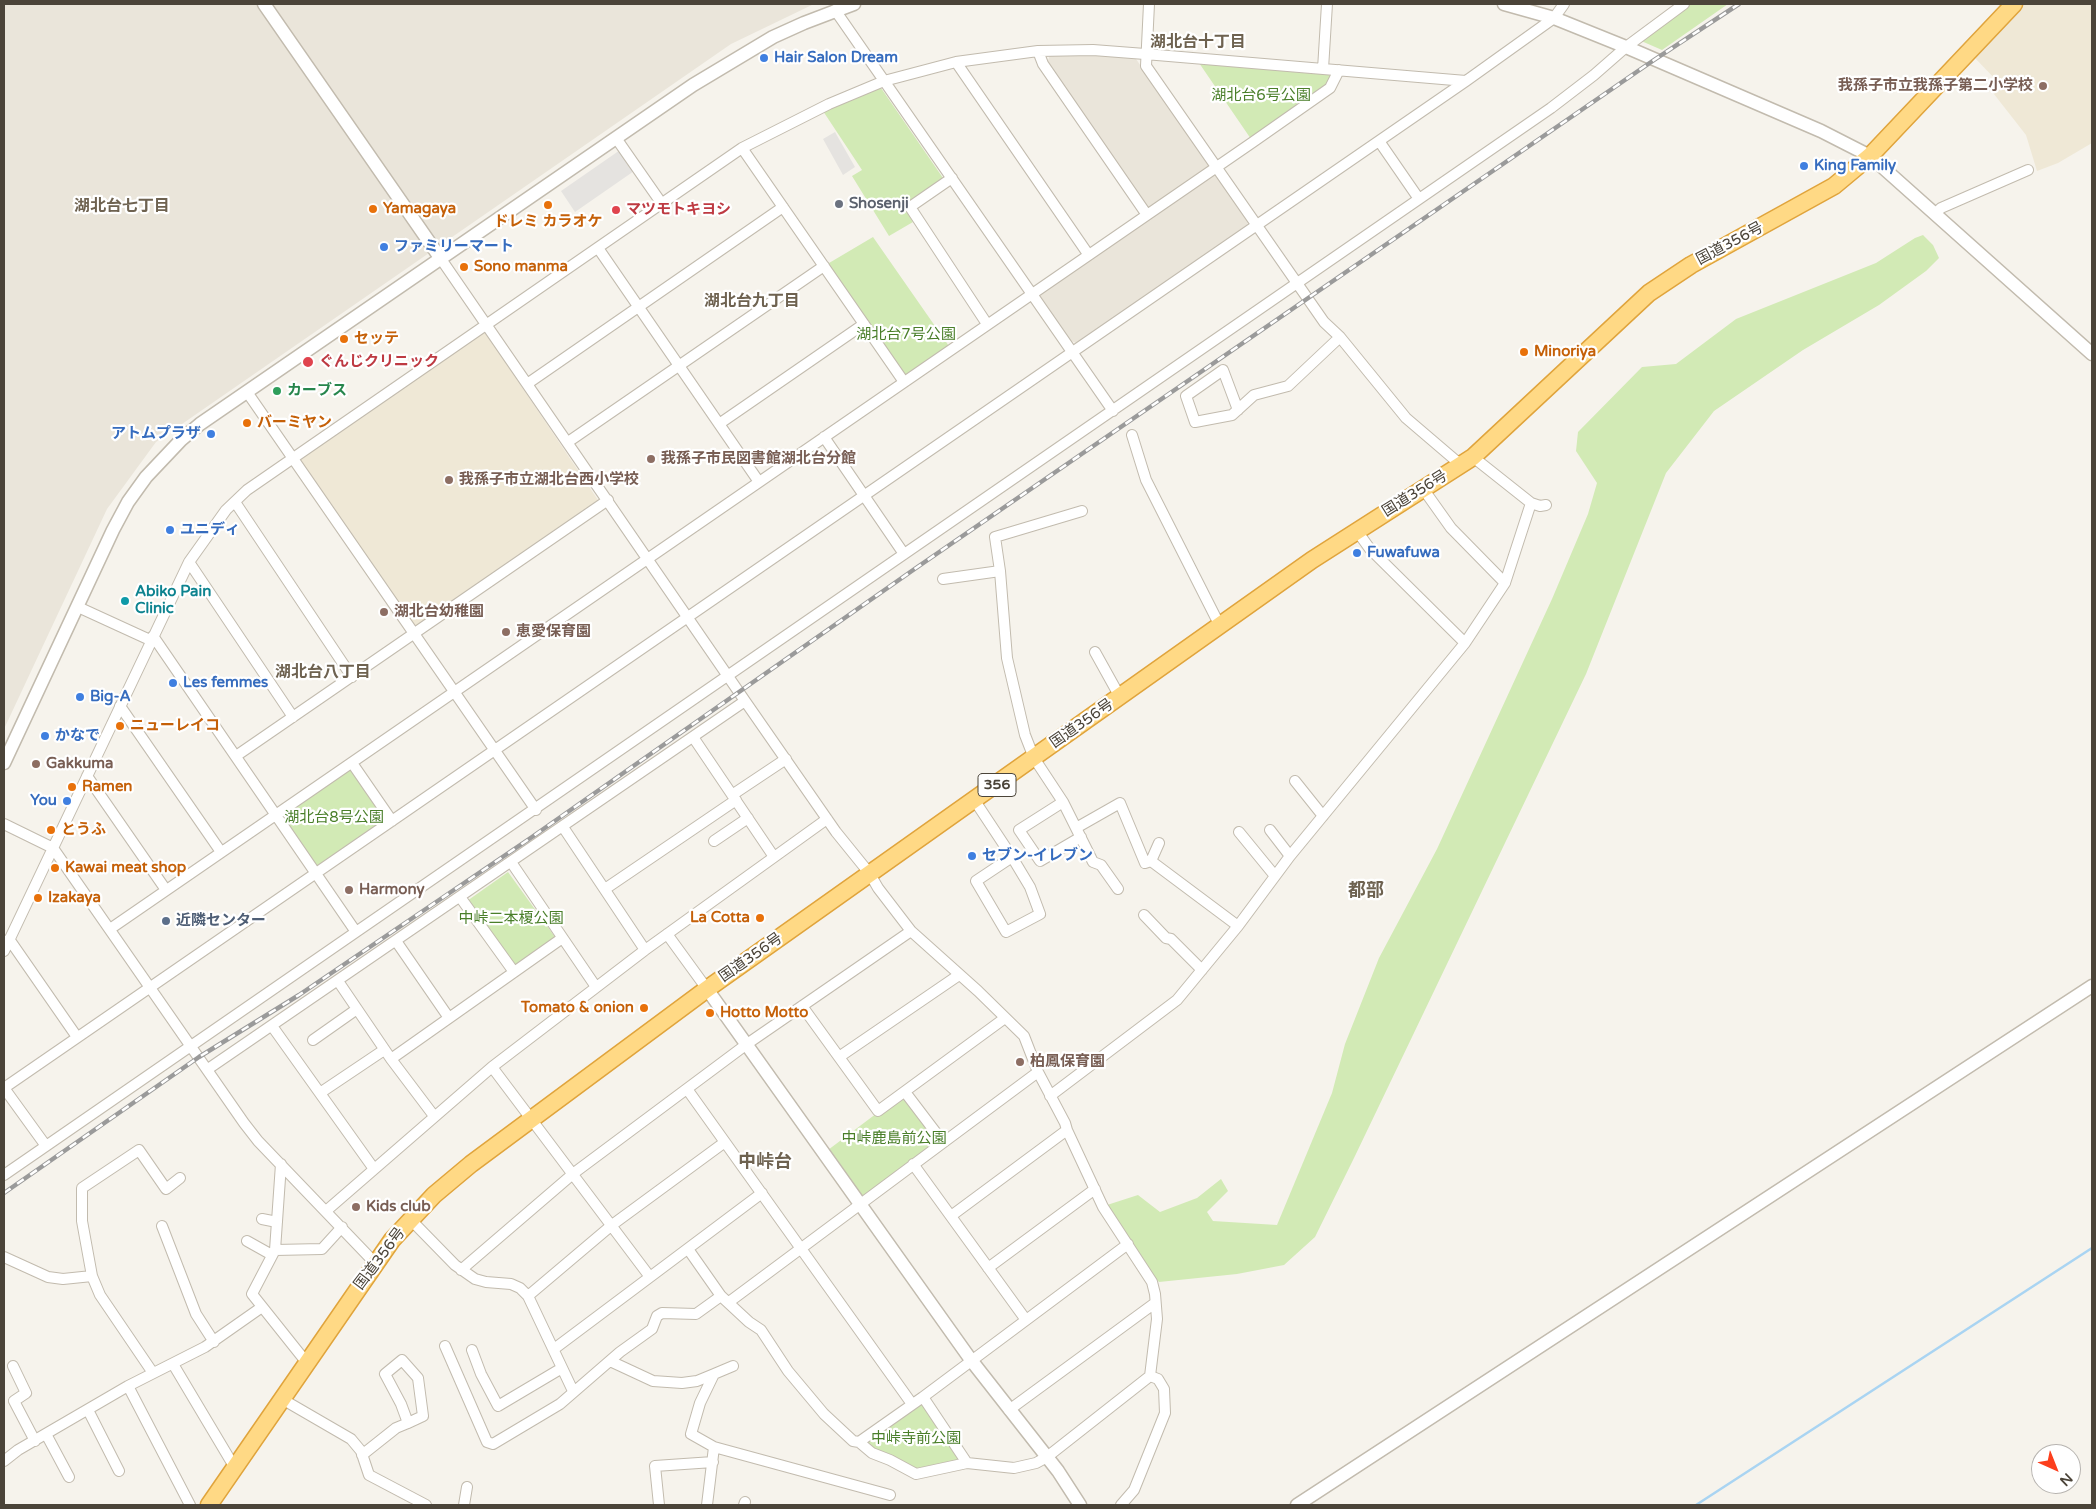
<!DOCTYPE html>
<html>
<head>
<meta charset="utf-8">
<style>
  body { margin:0 }
  #map { position:relative; width:2096px; height:1509px; overflow:hidden; background:#f6f3ec; font-family:"Varela Round",sans-serif }
  canvas { display:block }
  .frame { position:absolute; inset:0; border:5px solid #4b4439; pointer-events:none }
  .north { position:absolute; left:2031px; top:1444px; width:50px; height:50px; box-sizing:border-box; background:#fff; border:1px solid #b7b4b0; border-radius:50%; rotate:136deg; font-size:14px; font-weight:700; line-height:20px; text-align:center; color:#4b4439 }
  .north::after { content:''; display:block; margin:auto; width:18px; height:22px; background:#fc3f1d; clip-path:polygon(50% 0,100% 100%,50% 72%,0 100%) }
</style>
</head>
<body>
<div id="map">
<canvas width="2096" height="1509"></canvas>
<div class="frame"></div>
<div class="north">N</div>
</div>
<script>
const ctx = document.querySelector('canvas').getContext('2d');
ctx.lineJoin = 'round';
function fillPath(path, color) { ctx.fillStyle = color; ctx.fill(path, 'evenodd'); }
const poly = rows => new Path2D(rows.map(r => 'M' + r).join(''));
function trace(path, color, width, dash) { ctx.strokeStyle = color; ctx.lineWidth = width; ctx.lineCap = dash ? 'butt' : 'round'; ctx.setLineDash(dash || []); ctx.stroke(path); }
function label(font, color, halo, rows, align = 'center') {
  ctx.font = font + ' "Varela Round","Noto Sans JP",sans-serif'; ctx.lineWidth = 4.5; ctx.setLineDash([]); ctx.textBaseline = 'middle'; ctx.strokeStyle = halo; ctx.fillStyle = color; for (const [text, x, y, turn = 0] of rows) {
    ctx.save(); ctx.translate(x, y); ctx.rotate((+turn || 0) * Math.PI / 180); ctx.textAlign = isNaN(turn) ? turn : align; if (halo) ctx.strokeText(text, 0, 0); ctx.fillText(text, 0, 0); ctx.restore();
  }
}
const residential = poly([
  [4,4,814,4,731,44,156,442,107,509,4,729],
  [1050,55,1092,55,1133,57,1136,59,1208,163,1209,167,1150,207,1147,207,1047,63],
  [1211,175,1218,175,1249,220,1247,225,1076,343,1071,341,1041,297,1041,292]
]);
const education = poly([
  [2024,4,2092,4,2092,143,2058,163,2037,171,2026,135,1990,89,1998,82,1973,56],
  [484,331,598,500,415,627,299,459]
]);
const green = poly([
  [1687,4,1728,4,1662,50,1639,40],
  [1195,57,1339,70,1330,88,1253,142],
  [881,88,943,178,903,206,913,222,889,236,852,176,862,170,823,111],
  [1923,235,1933,245,1939,258,1926,271,1879,305,1803,350,1714,411,1666,473,1586,674,1354,1158,1315,1237,1284,1265,1237,1274,1159,1282,1146,1268,1107,1205,1138,1195,1160,1212,1197,1198,1221,1179,1228,1191,1207,1212,1213,1221,1277,1225,1332,1093,1345,1044,1379,958,1437,849,1552,599,1588,514,1597,483,1576,451,1578,432,1642,367,1676,364,1736,319,1876,263,1915,238],
  [873,237,951,349,904,382,824,266],
  [352,763,392,821,316,874,276,814],
  [508,872,555,937,514,967,467,901],
  [905,1092,943,1142,860,1204,824,1153],
  [923,1397,967,1463,916,1474,859,1442]
]);
const parking = poly([
  [835,132,855,167,843,175,823,139],
  [623,148,637,169,575,212,561,191]
]);
const stream = poly([
  [1696,1505,2092,1248]
]);
const minor = poly([
  [1149,4,1146,66,1324,322,1340,337,1406,418,1461,465],
  [835,10,1113,411],
  [1038,51,1043,64,1147,215],
  [956,62,1088,254],
  [1323,69,1327,4],
  [616,138,662,204],
  [1379,141,1419,199],
  [742,148,904,382],
  [952,178,910,207,987,324],
  [1935,214,1941,208,2028,170],
  [598,248,759,482],
  [441,259,745,701],
  [527,384,783,207],
  [247,392,536,810],
  [1238,410,1223,370,1186,396,1195,422,1232,415,1254,395,1288,386,1340,337],
  [719,424,864,324],
  [1132,435,1146,480,1220,626],
  [824,437,904,554],
  [568,442,824,266],
  [1473,457,1531,503,1540,506,1546,505],
  [235,502,352,677],
  [1082,511,995,537,1000,571,1007,658,1025,735,1034,758,1063,802,1093,862,1101,865,1118,889],
  [1357,531,1370,549,1465,643],
  [189,562,293,717],
  [943,579,1000,571],
  [1505,583,1531,503],
  [78,607,150,640],
  [1095,652,1120,697],
  [120,706,221,852],
  [693,737,774,857],
  [236,756,608,500],
  [352,763,392,821],
  [87,776,166,890],
  [1295,781,1323,816],
  [732,795,786,759],
  [975,801,1012,857,976,881,1006,932,1040,914,1030,887,1012,857],
  [1063,802,1019,830,1040,861,1081,837],
  [4,824,53,848,244,1123,258,1141,375,1263],
  [563,827,645,950],
  [1076,828,1120,803,1145,863,1151,861,1238,926],
  [1270,830,1290,856],
  [1239,832,1275,876],
  [714,841,748,818],
  [1151,861,1159,843],
  [511,862,596,987],
  [605,889,736,800],
  [460,897,514,972],
  [1144,915,1166,938,1171,939,1202,970],
  [110,929,1253,142,1330,88,1339,70],
  [356,932,1551,108,1594,75,1626,47,1684,4],
  [667,934,707,989],
  [9,939,77,1037],
  [396,941,449,1018],
  [4,951,189,562,226,510,247,490,742,148,829,104,884,81,956,62,1038,51,1093,50,1145,54,1466,81],
  [338,981,391,1059,434,1116],
  [802,1006,878,1111,1005,1018],
  [272,1026,374,1169],
  [313,1040,357,1009],
  [839,1057,959,975],
  [391,1059,561,939],
  [492,1067,650,1277],
  [208,1069,745,701,836,832,870,874,878,888,911,931,978,991,1024,1036,1038,1072,1065,1123,1067,1130,1103,1207,1152,1282,1155,1294,1157,1319,1150,1376],
  [4,1088,1466,81,1554,18,1564,4],
  [4,1088,46,1146],
  [687,1089,912,1404],
  [905,1092,943,1142],
  [320,1093,384,1050],
  [1050,1096,1177,1000,1238,926,1290,856,1465,643,1505,583,1451,528,1424,490],
  [281,1164,275,1250,252,1294,307,1363],
  [913,1164,1026,1320],
  [4,1175,356,932,153,636],
  [326,1211,492,1067,645,950,827,819],
  [951,1216,1067,1130],
  [262,1219,277,1222],
  [411,1220,455,1265,475,1279,486,1282,511,1284,520,1288,528,1296,573,1391],
  [162,1226,196,1314,214,1342],
  [247,1241,272,1255],
  [688,1249,721,1296,749,1322,761,1330,788,1371,824,1414,853,1441,859,1442,923,1397,1128,1244],
  [275,1250,322,1249,342,1227],
  [4,1257,48,1277,63,1279,92,1276],
  [988,1268,1095,1189],
  [461,1270,574,1173,747,1044,911,931],
  [528,1296,612,1225,725,1142],
  [729,1302,1038,1072],
  [445,1346,487,1442,493,1444,560,1404,620,1352,652,1329,657,1316,662,1313,696,1314,721,1296],
  [554,1349,762,1193],
  [472,1350,481,1374,498,1406,562,1368],
  [610,1361,653,1381,682,1383,697,1381,714,1374],
  [173,1364,235,1468],
  [13,1366,26,1393,14,1401,35,1441],
  [153,1373,100,1295,92,1276,82,1221,82,1188,139,1150,166,1189,180,1178],
  [128,1386,190,1505],
  [923,1397,967,1463,1014,1468,1036,1463,1047,1457,1150,1376,1158,1379,1164,1389,1165,1413,1134,1490,1121,1505],
  [282,1399,351,1439,361,1451,369,1475,426,1505],
  [88,1410,119,1471],
  [1009,1410,1155,1303],
  [46,1434,69,1477],
  [859,1442,872,1453,890,1460,916,1474,967,1463],
  [714,1447,890,1495],
  [362,1455,396,1428,408,1423,423,1416,418,1378,402,1360,385,1374,401,1404,408,1423],
  [4,1461,18,1450,128,1386,205,1347,262,1307],
  [464,1505,467,1487],
  [659,1505,655,1466,713,1462],
  [707,1505,714,1447,691,1434,700,1403,714,1374,733,1366],
  [744,1505,745,1502]
]);
const tertiary = poly([
  [264,4,441,259],
  [1504,4,1554,18,1626,47,1821,131,1870,156,2092,354],
  [4,763,113,530,128,502,146,477,181,440,200,424,693,85,773,37,804,23,854,4],
  [707,989,971,1360,1058,1471,1080,1505],
  [1297,1505,2092,986]
]);
const trunk = poly([
  [209,1505,392,1240,434,1195,471,1164,707,989,1312,560,1473,457,1649,293,1691,265,1834,186,1870,156,2014,4]
]);
const rail = poly([
  [4,1193,199,1057,299,995,532,837,916,568,1654,60,1739,4]
]);
const markers = [
  [764,58,5,"#3f7fe0"],
  [2043,86,5,"#8d6e63"],
  [1804,166,5,"#3f7fe0"],
  [839,204,5,"#6b7280"],
  [548,205,5,"#e8710a"],
  [373,209,5,"#e8710a"],
  [616,210,5,"#e0444e"],
  [384,247,5,"#3f7fe0"],
  [464,267,5,"#e8710a"],
  [344,339,5,"#e8710a"],
  [1524,352,5,"#e8710a"],
  [308,362,6,"#e0444e"],
  [277,391,5,"#2e9e5b"],
  [247,423,5,"#e8710a"],
  [211,434,5,"#3f7fe0"],
  [651,459,5,"#8d6e63"],
  [449,480,5,"#8d6e63"],
  [170,530,5,"#3f7fe0"],
  [1357,553,5,"#3f7fe0"],
  [125,601,5,"#0f9aa8"],
  [384,612,5,"#8d6e63"],
  [506,632,5,"#8d6e63"],
  [173,683,5,"#3f7fe0"],
  [80,697,5,"#3f7fe0"],
  [120,726,5,"#e8710a"],
  [45,736,5,"#3f7fe0"],
  [36,764,5,"#8d6e63"],
  [72,787,5,"#e8710a"],
  [67,801,5,"#3f7fe0"],
  [51,830,5,"#e8710a"],
  [972,856,5,"#3f7fe0"],
  [55,868,5,"#e8710a"],
  [349,890,5,"#8d6e63"],
  [38,898,5,"#e8710a"],
  [760,918,5,"#e8710a"],
  [166,921,5,"#5c6f8a"],
  [644,1008,5,"#e8710a"],
  [710,1013,5,"#e8710a"],
  [1020,1062,5,"#8d6e63"],
  [356,1207,5,"#8d6e63"]
];
const shields = [
  [997,785,38]
];
const shieldNames = [
  ["356",997,785]
];
const shopNames = [
  ["Hair Salon Dream",774,58],
  ["King Family",1814,166],
  ["ファミリーマート",394,247],
  ["アトムプラザ",201,434,"right"],
  ["ユニディ",180,530],
  ["Fuwafuwa",1367,553],
  ["Les femmes",183,683],
  ["Big-A",90,697],
  ["かなで",55,736],
  ["You",57,801,"right"],
  ["セブン-イレブン",982,856]
];
const educationNames = [
  ["我孫子市立我孫子第二小学校",2033,86,"right"],
  ["我孫子市民図書館湖北台分館",661,459],
  ["我孫子市立湖北台西小学校",459,480],
  ["湖北台幼稚園",394,612],
  ["恵愛保育園",516,632],
  ["Gakkuma",46,764],
  ["Harmony",359,890],
  ["柏鳳保育園",1030,1062],
  ["Kids club",366,1207]
];
const parkNames = [
  ["湖北台6号公園",1261,96],
  ["湖北台7号公園",906,335],
  ["湖北台8号公園",334,818],
  ["中峠二本榎公園",511,919],
  ["中峠鹿島前公園",894,1139],
  ["中峠寺前公園",916,1439]
];
const worshipNames = [
  ["Shosenji",849,204]
];
const foodNames = [
  ["Yamagaya",383,209],
  ["ドレミ カラオケ",548,222,"center"],
  ["Sono manma",474,267],
  ["セッテ",354,339],
  ["Minoriya",1534,352],
  ["バーミヤン",257,423],
  ["ニューレイコ",130,726],
  ["Ramen",82,787],
  ["とうふ",61,830],
  ["Kawai meat shop",65,868],
  ["Izakaya",48,898],
  ["La Cotta",750,918,"right"],
  ["Tomato & onion",634,1008,"right"],
  ["Hotto Motto",720,1013]
];
const healthNames = [
  ["マツモトキヨシ",626,210],
  ["ぐんじクリニック",319,362]
];
const streetNames = [
  ["国道356号",1730,244,-28],
  ["国道356号",1415,494,-32],
  ["国道356号",1082,724,-35],
  ["国道356号",751,958,-35],
  ["国道356号",380,1259,-53]
];
const leisureNames = [
  ["カーブス",287,391]
];
const cultureNames = [
  ["Abiko Pain",135,592],
  ["Clinic",135,609]
];
const serviceNames = [
  ["近隣センター",176,921]
];
const neighbourhoodNames = [
  ["湖北台十丁目",1198,43],
  ["湖北台七丁目",122,207],
  ["湖北台九丁目",752,302],
  ["湖北台八丁目",323,673]
];
const quarterNames = [
  ["都部",1366,891],
  ["中峠台",765,1162]
];
fillPath(residential, '#eae5da');
fillPath(education, '#efe8d6');
fillPath(green, '#d2eab5');
fillPath(parking, '#e5e3e0');
trace(stream, '#a9d4f2', 2.5);
trace(minor, '#c2bbae', 12);
trace(tertiary, '#c2bbae', 15);
trace(trunk, '#e0a43c', 19);
trace(minor, '#fff', 10);
trace(tertiary, '#fff', 12);
trace(trunk, '#ffd985', 16);
trace(rail, '#9a9a9a', 4.5);
trace(rail, '#fff', 2.5, [8]);
for (const [x, y, r, color] of markers) { const dot = new Path2D(); dot.arc(x, y, r, 0, 2 * Math.PI); ctx.fillStyle = color; ctx.fill(dot); trace(dot, '#fff', 2); }
for (const [x, y, w] of shields) { const box = new Path2D(); box.roundRect(x - w / 2, y - 11.5, w, 23, 4); ctx.fillStyle = '#fff'; ctx.fill(box); trace(box, '#4b4439', 1); }
label('bold 14px', '#4b4439', null, shieldNames);
label('bold 15px', '#366cbe', '#fff', shopNames, 'left');
label('bold 15px', '#785e54', '#fff', educationNames, 'left');
label('15px', '#4a7f2a', '#fff', parkNames);
label('bold 15px', '#5b616d', '#fff', worshipNames, 'left');
label('bold 15px', '#c56008', '#fff', foodNames, 'left');
label('bold 15px', '#be3a42', '#fff', healthNames, 'left');
label('15px', '#4b4439', '#fff', streetNames);
label('bold 15px', '#27864d', '#fff', leisureNames, 'left');
label('bold 15px', '#0d838f', '#fff', cultureNames, 'left');
label('bold 15px', '#4e5e75', '#fff', serviceNames, 'left');
label('bold 16px', '#6e6250', '#fff', neighbourhoodNames);
label('bold 18px', '#6e6250', '#fff', quarterNames);
</script>
</body>
</html>
